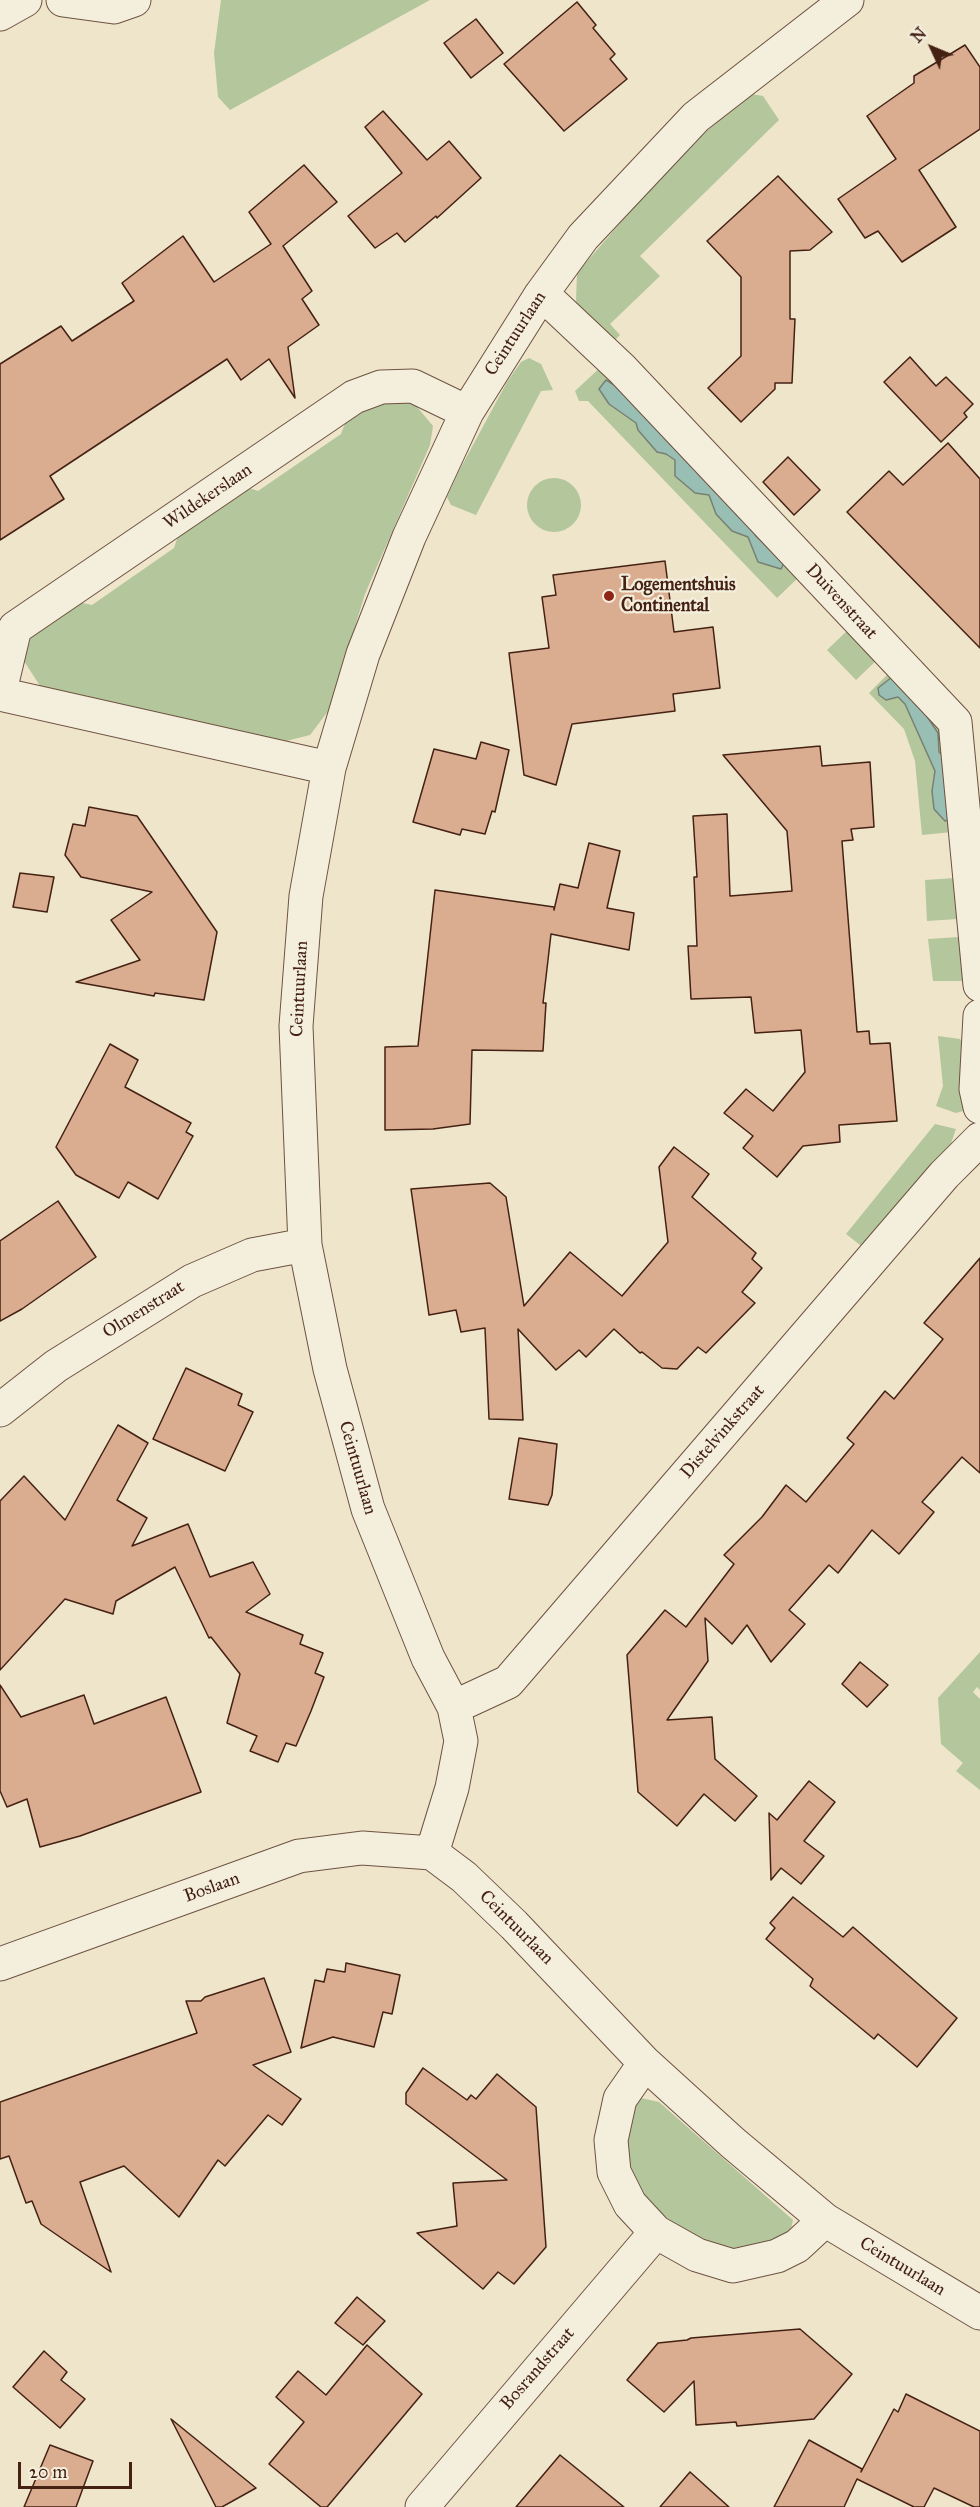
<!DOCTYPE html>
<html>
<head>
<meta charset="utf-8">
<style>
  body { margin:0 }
  #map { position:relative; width:980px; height:2507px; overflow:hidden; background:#eee5cb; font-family:"IM FELL Great Primer",serif }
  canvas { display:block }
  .north { position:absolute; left:902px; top:18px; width:60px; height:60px; -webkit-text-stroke:4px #f4eedd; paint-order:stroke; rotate:314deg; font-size:16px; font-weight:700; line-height:24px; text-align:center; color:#442113 }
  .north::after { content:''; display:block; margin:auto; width:21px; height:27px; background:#442113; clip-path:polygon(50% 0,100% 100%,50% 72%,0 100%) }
  .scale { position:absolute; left:18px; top:2462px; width:114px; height:27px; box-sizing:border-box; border:3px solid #442113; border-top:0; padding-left:8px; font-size:18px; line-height:21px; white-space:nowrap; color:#442113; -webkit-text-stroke:4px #f4eedd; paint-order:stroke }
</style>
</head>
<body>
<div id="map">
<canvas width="980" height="2507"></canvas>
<div class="north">N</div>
<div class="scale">20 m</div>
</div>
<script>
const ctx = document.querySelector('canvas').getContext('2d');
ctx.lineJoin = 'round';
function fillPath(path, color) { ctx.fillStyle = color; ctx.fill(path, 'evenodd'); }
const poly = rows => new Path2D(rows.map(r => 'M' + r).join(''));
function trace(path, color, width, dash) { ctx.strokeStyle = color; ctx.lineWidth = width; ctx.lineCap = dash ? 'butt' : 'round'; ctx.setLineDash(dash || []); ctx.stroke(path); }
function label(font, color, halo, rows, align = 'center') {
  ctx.font = font + ' "IM FELL Great Primer",serif'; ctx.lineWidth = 4.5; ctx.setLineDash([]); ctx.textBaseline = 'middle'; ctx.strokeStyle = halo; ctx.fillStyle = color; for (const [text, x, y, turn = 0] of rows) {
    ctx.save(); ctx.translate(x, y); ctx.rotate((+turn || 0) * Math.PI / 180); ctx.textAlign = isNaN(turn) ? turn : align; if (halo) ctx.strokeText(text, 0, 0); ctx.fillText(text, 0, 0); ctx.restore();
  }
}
const green = poly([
  [221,0,430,0,230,110,218,97,214,53],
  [751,94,763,96,779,120,640,256,660,276,610,324,620,335,613,342,588,321,576,302,577,273,640,200,708,130],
  [529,358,541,364,553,390,541,391,476,515,451,505,447,497,459,471,507,382,521,362],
  [604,364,799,577,777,598,588,401,579,401,575,391],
  [408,396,433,426,430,445,365,594,329,710,310,735,286,741,42,689,24,661,33,630,78,602,92,605,174,548,180,530,246,487,258,491,341,434,346,421,381,397],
  '527 505a27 27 0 1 1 54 0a27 27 0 1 1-54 0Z',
  [849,629,878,659,856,680,827,650],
  [889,673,942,728,952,832,922,835,915,761,904,729,869,693],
  [955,878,963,909,957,919,927,921,925,880],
  [959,937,968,973,963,981,933,981,928,939],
  [938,1036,960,1039,965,1047,967,1099,963,1111,956,1113,936,1106,943,1086],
  [935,1124,956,1129,947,1155,872,1243,860,1245,846,1234],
  [980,1652,980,1690,977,1687,973,1692,980,1699,980,1790,956,1771,963,1763,941,1744,938,1698],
  [641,2098,659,2102,793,2220,788,2242,732,2250,691,2234,654,2209,632,2181,623,2131,626,2112]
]);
const water = poly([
  [606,380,631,395,748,519,756,536,784,563,781,569,758,562,748,537,732,531,716,514,709,495,695,493,675,476,675,460,666,454,657,452,638,430,636,423,609,404,599,389,606,380],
  [892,677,918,703,938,733,939,752,948,760,950,819,945,821,934,809,932,791,935,771,905,704,898,697,886,700,879,695,878,688,892,677]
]);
const building = poly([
  [577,2,596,25,593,28,615,54,610,59,627,79,564,131,504,64,577,2],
  [476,19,503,53,471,78,444,43,476,19],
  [965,45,980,67,980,129,919,170,956,227,902,262,878,231,865,238,838,199,896,159,867,116,914,83,914,76,965,45],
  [383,111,427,160,449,141,481,178,437,218,436,216,405,242,397,233,375,248,348,216,402,173,365,127,383,111],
  [304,165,337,202,283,246,312,291,302,299,319,325,288,347,295,398,269,359,241,380,227,359,50,476,64,499,0,540,0,364,61,326,72,341,134,301,122,283,183,236,214,282,271,244,249,212,304,165],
  [778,176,832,232,810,250,790,251,790,319,795,319,792,383,775,383,775,389,741,422,708,388,741,356,741,277,707,241,778,176],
  [910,357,936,386,946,377,973,404,964,413,967,417,941,442,884,382,910,357],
  [948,443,980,479,980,648,847,512,889,471,903,485,948,443],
  [788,457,820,490,794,515,763,482,788,457],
  [665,561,674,632,713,627,720,688,673,694,675,711,572,724,556,785,524,775,509,653,549,648,542,597,556,595,553,575,665,561],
  [481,742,509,750,495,812,492,811,485,834,462,829,460,835,413,822,434,749,476,759,481,742],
  [820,746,822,766,870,762,874,827,851,829,853,840,842,841,857,1032,869,1031,870,1044,890,1043,897,1121,839,1125,840,1142,803,1146,777,1177,743,1148,753,1136,724,1113,746,1089,773,1111,805,1072,801,1030,755,1033,751,997,691,999,688,946,697,946,694,877,697,877,693,816,727,814,730,896,792,891,787,831,723,755,820,746],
  [89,807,137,816,217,932,204,1000,155,993,154,996,76,982,140,960,111,920,152,892,81,877,65,855,73,824,85,826,89,807],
  [589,843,620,851,607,908,634,913,629,950,551,934,543,1003,546,1003,543,1051,472,1050,470,1124,433,1129,385,1130,385,1047,418,1046,435,890,554,907,554,910,560,884,578,888,589,843],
  [20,873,54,877,47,912,13,907,20,873],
  [110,1044,138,1060,125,1087,191,1123,186,1132,193,1136,158,1199,128,1182,119,1198,76,1175,56,1147,110,1044],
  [674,1147,709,1174,692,1197,756,1253,752,1259,762,1268,742,1292,755,1303,706,1353,698,1347,677,1369,662,1368,642,1352,640,1353,614,1329,586,1357,579,1350,556,1370,518,1329,523,1420,489,1419,485,1328,461,1332,456,1310,429,1315,411,1189,490,1183,506,1197,524,1306,570,1252,622,1296,668,1242,659,1167,674,1147],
  [58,1201,96,1257,22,1309,0,1321,0,1241,58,1201],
  [980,1258,980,1473,962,1457,922,1502,934,1512,899,1554,872,1530,838,1573,829,1565,789,1610,805,1624,771,1662,747,1625,732,1644,705,1618,708,1661,667,1720,712,1717,715,1759,757,1796,735,1821,704,1794,677,1826,638,1792,627,1655,665,1610,686,1627,734,1564,724,1555,762,1517,786,1485,806,1502,854,1444,847,1438,885,1391,894,1399,943,1339,924,1323,980,1258],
  [186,1368,242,1394,238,1405,253,1412,225,1471,153,1439,186,1368],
  [118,1425,148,1443,117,1500,147,1518,132,1546,188,1524,210,1577,253,1562,270,1594,246,1612,303,1635,300,1644,323,1653,315,1673,324,1677,311,1711,296,1746,286,1743,278,1762,250,1751,257,1736,227,1723,240,1674,211,1637,209,1638,175,1567,116,1601,113,1614,65,1599,0,1670,0,1501,24,1476,65,1520,118,1425],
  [519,1438,557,1444,552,1495,548,1505,509,1499,519,1438],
  [860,1662,888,1685,867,1707,842,1684,860,1662],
  [0,1685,21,1717,84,1695,94,1724,166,1697,201,1792,80,1836,40,1847,27,1799,7,1807,0,1791,0,1685],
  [809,1781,835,1802,804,1841,824,1856,801,1884,781,1868,771,1880,769,1813,777,1820,809,1781],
  [793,1897,843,1937,853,1927,957,2018,917,2067,878,2034,874,2039,810,1986,813,1979,766,1939,775,1928,770,1923,793,1897],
  [346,1963,400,1975,392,2014,383,2012,374,2047,333,2037,301,2048,315,1980,324,1982,327,1969,345,1972,346,1963],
  [264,1978,291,2052,253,2065,301,2099,282,2125,268,2115,225,2166,218,2160,179,2217,124,2166,80,2182,111,2272,41,2224,32,2201,26,2203,9,2156,0,2159,0,2102,197,2033,186,2001,201,2001,205,1997,264,1978],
  [423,2068,467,2100,471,2095,476,2099,497,2074,536,2107,546,2247,514,2284,498,2272,483,2289,417,2233,457,2226,453,2183,507,2180,406,2104,406,2093,423,2068],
  [357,2297,385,2321,363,2345,335,2323,357,2297],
  [800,2329,852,2374,814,2419,737,2426,736,2422,696,2425,694,2381,664,2412,627,2380,658,2343,687,2340,691,2338,800,2329],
  [367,2345,422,2394,327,2507,321,2507,269,2464,304,2422,276,2397,298,2371,326,2395,367,2345],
  [44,2351,67,2372,61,2380,85,2399,60,2428,13,2387,44,2351],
  [906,2394,980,2431,980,2507,974,2507,934,2488,924,2507,914,2507,857,2479,844,2507,774,2507,809,2440,862,2469,861,2472,894,2409,898,2412,906,2394],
  [171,2419,256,2488,222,2507,216,2507,171,2419],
  [50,2445,93,2461,76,2507,24,2507,50,2445],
  [560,2455,624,2507,516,2507,560,2455],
  [690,2472,729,2507,660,2507,690,2472]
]);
const minor = poly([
  [63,0,114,7,134,0],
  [0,14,25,0],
  [540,296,554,305,622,369,955,722,980,985],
  [0,691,15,628,354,397,381,387,413,386,467,412],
  [0,694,329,768],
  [980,1016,976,1089,980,1107],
  [0,1410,56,1366,192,1281,252,1255,305,1245],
  [454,1707,508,1682,944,1175,980,1139],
  [432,1853,452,1788,461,1741,454,1707,428,1658,368,1509,330,1369,305,1245,296,1026,306,896,329,768,363,654,409,537,467,412,540,296,583,237,696,117,847,0],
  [432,1853,464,1877,514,1925,645,2063,733,2143,825,2220,980,2313],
  [0,1964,299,1856,362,1848,432,1853],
  [645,2063,620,2099,611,2140,614,2172,630,2204,656,2232,697,2255,733,2266,777,2256,797,2246,825,2220],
  [422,2507,656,2232]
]);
const markers = [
  [609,596,6,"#8f2418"]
];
const streetNames = [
  ["Ceintuurlaan",516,334,-57],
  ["Wildekerslaan",208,497,-34],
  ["Duivenstraat",841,602,47],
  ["Ceintuurlaan",300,989,-87],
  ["Olmenstraat",144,1310,-32],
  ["Distelvinkstraat",723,1432,-49],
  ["Ceintuurlaan",357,1468,74],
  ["Boslaan",212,1888,-20],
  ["Ceintuurlaan",516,1928,45],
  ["Ceintuurlaan",902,2267,31],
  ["Bosrandstraat",538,2369,-49]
];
const poiNames = [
  ["Logementshuis",621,586],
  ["Continental",621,607]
];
fillPath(green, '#b4c69b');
fillPath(water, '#99bfb5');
trace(water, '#778074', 1.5);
fillPath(building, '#daad91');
trace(building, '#442113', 1.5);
trace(minor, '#6e5241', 35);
trace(minor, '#f4eedd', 33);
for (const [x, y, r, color] of markers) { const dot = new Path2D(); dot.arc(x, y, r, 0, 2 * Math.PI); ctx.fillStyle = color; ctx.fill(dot); trace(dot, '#f4eedd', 2); }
label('18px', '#442113', '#f4eedd', streetNames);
label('bold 18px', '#442113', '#f4eedd', poiNames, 'left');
</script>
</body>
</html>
